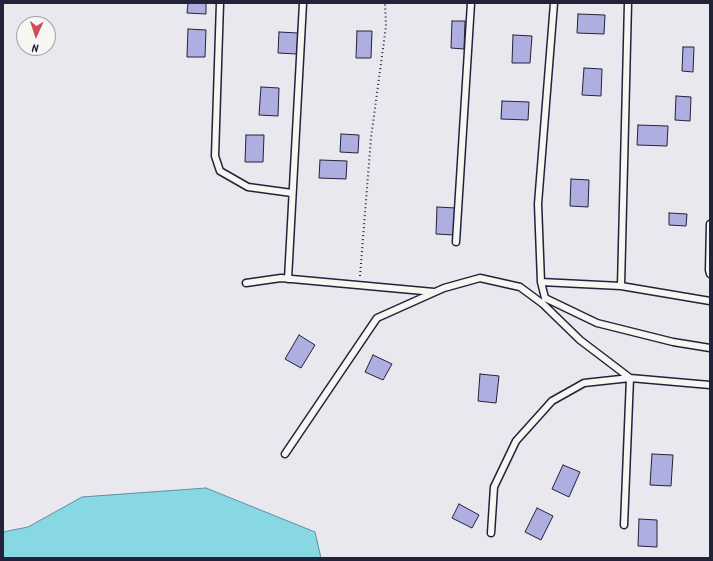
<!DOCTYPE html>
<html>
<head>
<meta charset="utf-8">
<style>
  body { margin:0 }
  #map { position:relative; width:713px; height:561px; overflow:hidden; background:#e8e8ee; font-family:Kalam,sans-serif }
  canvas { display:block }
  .frame { position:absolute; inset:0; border:4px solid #22223b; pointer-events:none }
  .north { position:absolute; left:16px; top:16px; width:40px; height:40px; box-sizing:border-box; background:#f6f6f2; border:1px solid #a1a1a9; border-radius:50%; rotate:183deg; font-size:11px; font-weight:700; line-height:16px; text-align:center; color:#22223b }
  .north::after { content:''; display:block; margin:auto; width:14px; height:18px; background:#d1495b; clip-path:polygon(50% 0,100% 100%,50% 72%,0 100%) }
</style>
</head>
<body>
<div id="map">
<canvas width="713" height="561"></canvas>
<div class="frame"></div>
<div class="north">N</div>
</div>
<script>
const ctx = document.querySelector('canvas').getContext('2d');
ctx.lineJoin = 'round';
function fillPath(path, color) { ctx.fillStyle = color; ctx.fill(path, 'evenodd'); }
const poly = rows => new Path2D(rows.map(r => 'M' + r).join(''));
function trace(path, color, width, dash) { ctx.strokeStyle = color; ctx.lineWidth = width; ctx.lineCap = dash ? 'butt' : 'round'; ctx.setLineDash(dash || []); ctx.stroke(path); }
const water = poly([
  [206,488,315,532,321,558,3,558,3,532,28,527,82,497,206,488]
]);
const building = poly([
  [188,3,206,3,206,14,187,13,188,3],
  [578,14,605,15,604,34,577,33,578,14],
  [452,21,465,21,464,49,451,48,452,21],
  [188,29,206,30,205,57,187,57,188,29],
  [357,31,372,31,371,58,356,58,357,31],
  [279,32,298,33,297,54,278,53,279,32],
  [513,35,532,36,530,63,512,63,513,35],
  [683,47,694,47,693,72,682,71,683,47],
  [584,68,602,69,601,96,582,95,584,68],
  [261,87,279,88,278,116,259,115,261,87],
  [676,96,691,97,690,121,675,120,676,96],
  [502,101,529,102,528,120,501,119,502,101],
  [638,125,668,126,667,146,637,145,638,125],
  [341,134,359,135,358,153,340,152,341,134],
  [246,135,264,135,263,162,245,162,246,135],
  [320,160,347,161,346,179,319,178,320,160],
  [571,179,589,180,588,207,570,206,571,179],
  [437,207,456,208,454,235,436,234,437,207],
  [669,213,687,214,686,226,669,225,669,213],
  [299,335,315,345,301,368,285,359,299,335],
  [373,355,392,364,383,380,365,372,373,355],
  [480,374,499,376,496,403,478,401,480,374],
  [652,454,673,455,671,486,650,485,652,454],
  [563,465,580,472,569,497,552,489,563,465],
  [459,504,479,515,472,528,452,518,459,504],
  [537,508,553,516,541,540,525,532,537,508],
  [639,519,657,520,657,547,638,546,639,519]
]);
const path = poly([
  [360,276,371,138,386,26,385,3]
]);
const service = poly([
  [220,3,215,156,220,171,248,187,292,193],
  [554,3,538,204,541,282,621,286],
  [628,3,621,286,710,301],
  [710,224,709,270,710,274],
  [456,242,471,3],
  [288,279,303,3],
  [541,282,545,298,597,323,673,342,710,348],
  [246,283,281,278,434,292],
  [285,454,377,318,444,288,480,278,520,287,543,304,580,340,630,378],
  [624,525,630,378,710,385],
  [491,533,494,487,516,441,552,401,584,383,630,378]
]);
fillPath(water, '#88d8e3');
trace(water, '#5f8fa0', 1);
fillPath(building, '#aeafe0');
trace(building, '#22223b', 1);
trace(service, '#22223b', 9);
trace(path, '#22223b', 2, [1, 3]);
trace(service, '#f6f6f2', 6);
</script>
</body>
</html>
